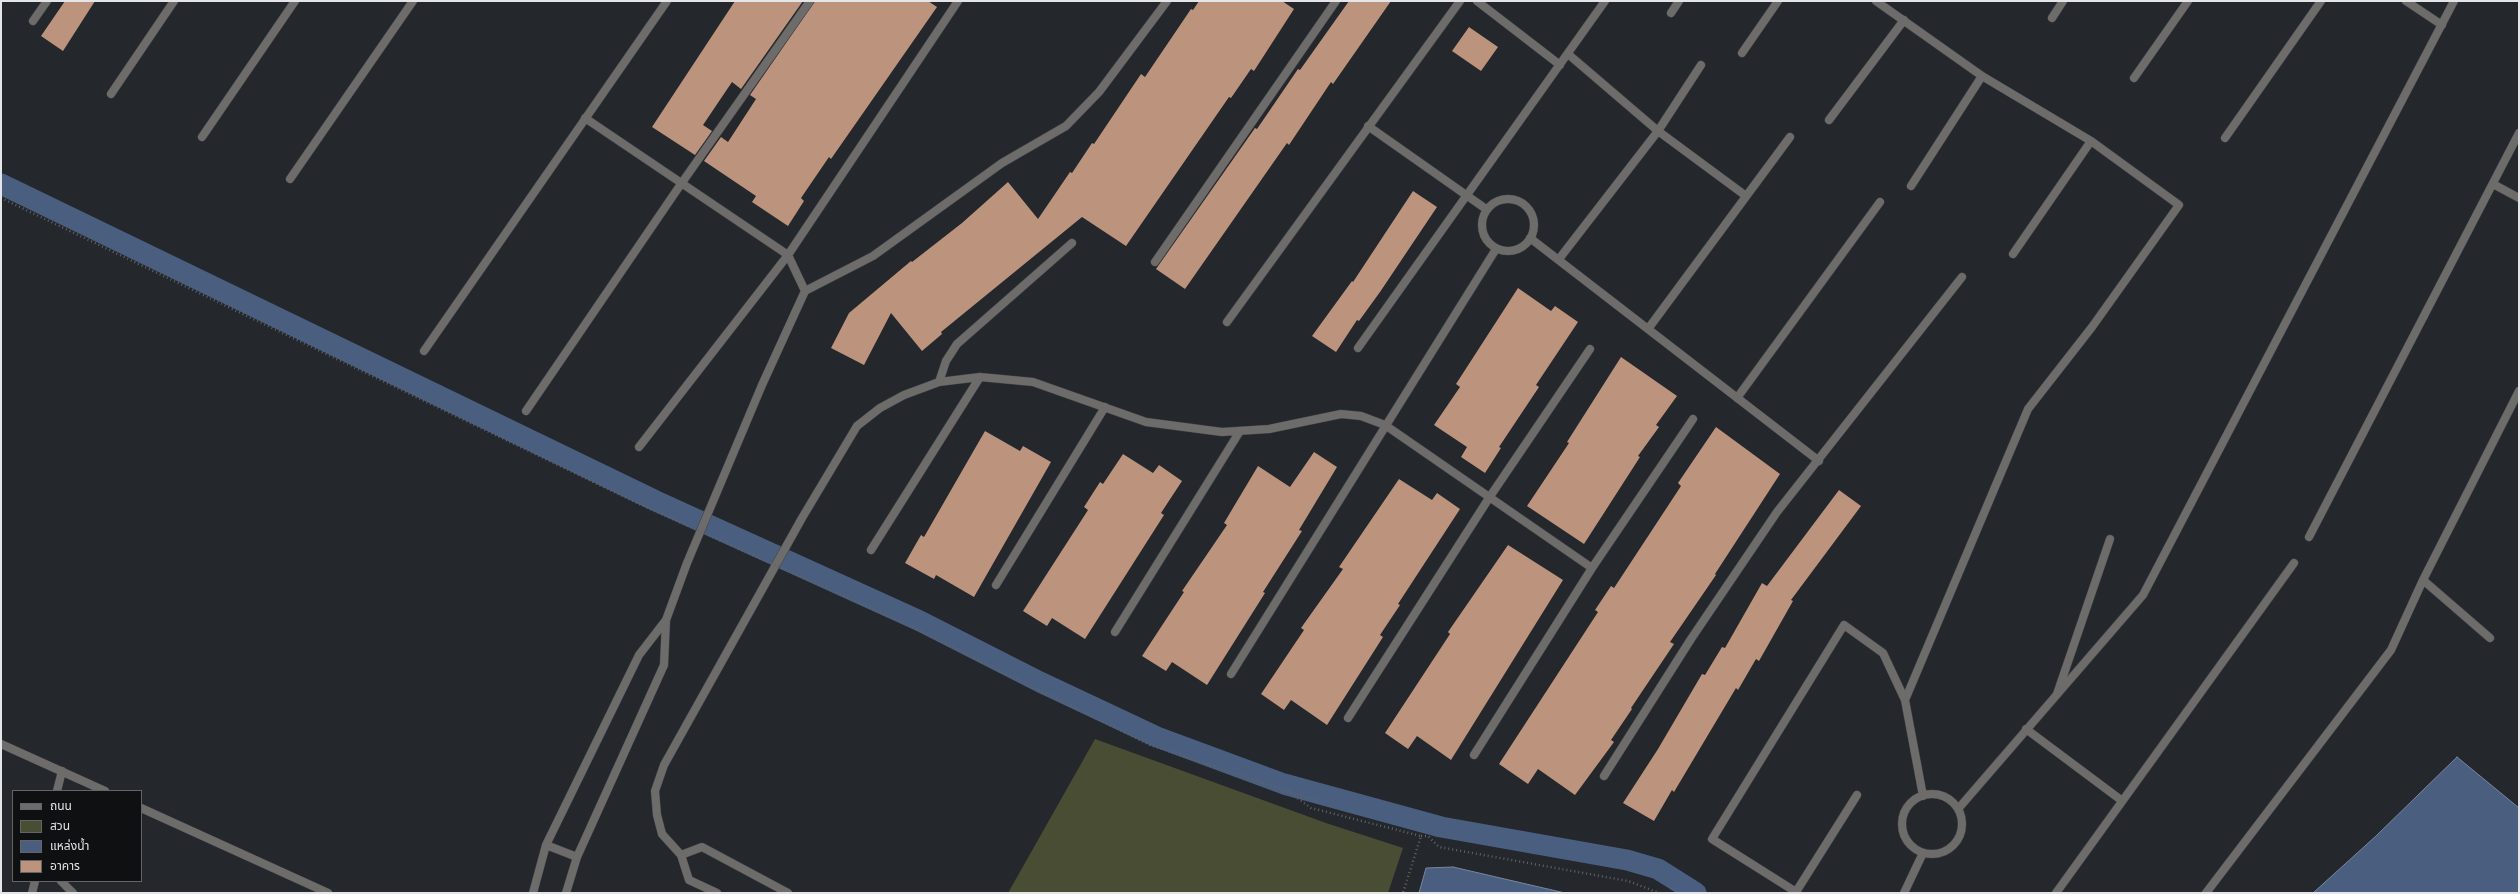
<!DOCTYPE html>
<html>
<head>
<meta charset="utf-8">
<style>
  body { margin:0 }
  #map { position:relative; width:2520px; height:894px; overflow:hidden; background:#24272b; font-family:"Public Sans","Noto Sans Thai",sans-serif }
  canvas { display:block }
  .frame { position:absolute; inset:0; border:2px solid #e3e5e8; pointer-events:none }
  .legend { position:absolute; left:12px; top:790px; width:130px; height:92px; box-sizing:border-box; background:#0f1012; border:1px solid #646568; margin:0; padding:5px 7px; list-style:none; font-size:12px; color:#e3e5e8 }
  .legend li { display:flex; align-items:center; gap:8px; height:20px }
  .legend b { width:20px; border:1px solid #646568 }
</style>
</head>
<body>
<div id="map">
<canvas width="2520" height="894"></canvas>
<div class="frame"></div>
<ul class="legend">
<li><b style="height:5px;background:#6d6c6a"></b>ถนน</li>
<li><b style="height:11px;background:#494d33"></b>สวน</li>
<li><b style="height:11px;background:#4a5f80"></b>แหล่งน้ำ</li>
<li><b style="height:11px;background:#bc937c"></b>อาคาร</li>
</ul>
</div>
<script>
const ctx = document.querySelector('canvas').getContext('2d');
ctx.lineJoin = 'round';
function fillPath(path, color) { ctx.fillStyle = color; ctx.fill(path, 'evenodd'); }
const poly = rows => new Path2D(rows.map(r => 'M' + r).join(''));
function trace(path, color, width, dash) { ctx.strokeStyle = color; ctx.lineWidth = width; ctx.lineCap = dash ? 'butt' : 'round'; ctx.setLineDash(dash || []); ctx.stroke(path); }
const green = poly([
  [1095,739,1326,823,1403,848,1388,893,1008,893]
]);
const water = poly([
  [2457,757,2519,808,2519,893,2313,893,2376,836,2457,757],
  [1453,867,1565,893,1419,893,1426,868,1453,867]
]);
const canal = poly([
  [1,184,656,501,920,621,1040,682,1157,737,1284,784,1441,827,1627,860,1658,869,1696,893]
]);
const building = poly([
  [65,1,95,1,63,51,41,36],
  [735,1,803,1,741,89,732,82,703,125,712,131,695,155,652,127],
  [815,1,928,1,937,7,831,159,829,157,801,198,804,201,788,226,752,202,756,196,704,161,721,137,728,142,756,99,750,95],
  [1199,1,1282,1,1294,9,1254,71,1251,69,1231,98,1229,97,1126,246,1082,217,941,332,942,334,922,351,891,313,864,365,831,348,849,313,911,261,912,262,962,223,1008,182,1038,219,1070,172,1072,173,1092,143,1094,144,1141,74,1145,77,1191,9,1193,10],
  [1349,1,1391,1,1333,84,1331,82,1289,145,1287,143,1185,289,1156,269,1255,128,1257,129,1298,69,1300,70],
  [1469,27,1498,47,1481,71,1452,51],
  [1413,191,1437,207,1380,292,1359,321,1357,320,1336,352,1312,336,1352,281,1353,282],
  [1518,288,1551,311,1555,306,1578,322,1536,385,1539,387,1499,447,1501,448,1485,473,1461,457,1467,447,1434,425,1460,387,1456,384],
  [1621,357,1677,396,1656,425,1659,427,1638,456,1640,457,1584,544,1527,506,1569,443,1567,442],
  [1716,427,1780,474,1715,574,1716,575,1670,642,1674,644,1631,708,1632,709,1611,740,1614,742,1575,795,1538,769,1528,784,1499,764,1598,612,1595,610,1611,586,1614,588,1681,486,1678,483],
  [985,431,1020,451,1023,446,1051,462,974,597,936,575,934,579,905,563,921,535,924,537],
  [1314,452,1337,467,1299,530,1302,531,1263,592,1265,593,1207,685,1172,662,1166,671,1142,656,1184,592,1182,591,1227,525,1224,523,1258,466,1290,487],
  [1123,454,1153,473,1159,465,1182,481,1161,513,1164,515,1085,639,1052,618,1047,626,1023,611,1088,510,1084,507,1100,482,1103,484],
  [1399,479,1432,500,1437,493,1460,509,1398,604,1400,605,1380,635,1383,637,1327,725,1291,700,1284,710,1261,694,1304,630,1301,628,1343,569,1339,567],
  [1839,490,1861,506,1791,600,1793,601,1759,661,1756,659,1738,690,1736,688,1674,792,1672,790,1654,821,1623,803,1658,749,1702,674,1705,675,1722,647,1725,648,1762,583,1767,586],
  [1508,545,1563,580,1451,760,1417,736,1408,749,1385,733,1450,634,1448,632]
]);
const path = poly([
  [1288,791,1311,808,1421,836,1403,893],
  [1421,836,1428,836,1439,847,1628,881,1659,893]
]);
const service = poly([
  [2057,694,2110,539],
  [61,881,73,893]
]);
const minor = poly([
  [1477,1,1560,65],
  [1876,1,1982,76,2091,141,2179,205,2092,327,2028,409,1905,700,1923,796],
  [2406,1,2442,25],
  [1671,13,1679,1],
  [2052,18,2063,1],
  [33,21,47,1],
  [1742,53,1778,1],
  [1568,54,1658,131,1746,196],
  [2134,78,2188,1],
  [111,94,174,1],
  [1829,120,1904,20],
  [1368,126,1486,209],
  [202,137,295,1],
  [2225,138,2321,1],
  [290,179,413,1],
  [2493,184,2519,198],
  [1911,186,1982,76],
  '1482 225a26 26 0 1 1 52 0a26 26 0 1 1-52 0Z',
  [1530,238,1819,461],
  [2013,254,2091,141],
  [1559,259,1658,131,1701,65],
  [1155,262,1336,1],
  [805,291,873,256,1002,163,1066,126,1099,92,1167,1],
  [1227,322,1460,1],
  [1648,329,1790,137],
  [1358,348,1605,1],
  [424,351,667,1],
  [939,382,946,361,957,344,1072,243],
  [1737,398,1880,202],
  [526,411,681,184,810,1],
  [639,447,788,255,958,1],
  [2309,537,2519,133],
  [871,550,980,377],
  [2423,580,2490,638],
  [996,585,1105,407],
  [1115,632,1240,431],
  [1231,674,1496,249],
  [1348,718,1489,498,1590,349],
  [2026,729,2121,800],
  [1,744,105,791],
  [1474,755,1592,568,1693,419],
  [1604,776,1691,639,1777,512,1962,277],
  [57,791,62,771],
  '1902 824a30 30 0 1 1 60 0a30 30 0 1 1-60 0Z',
  [1857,795,1796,892,1712,839,1844,625,1883,653,1905,700],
  [141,808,328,893],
  [1958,809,2143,595,2454,1],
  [546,845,577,857],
  [681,855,702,847,788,893],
  [32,893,35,881],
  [533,893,546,845,639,655,666,620,687,563,762,385,805,291,788,255,585,118],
  [566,893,577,857,664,665,666,620],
  [717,893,689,880,681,855,662,834,657,815,655,791,664,765,802,518,857,426,880,408,904,395,939,382,980,377,1033,382,1146,422,1222,432,1269,429,1341,414,1361,416,1385,425,1592,568],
  [1904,893,1923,853],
  [2056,893,2294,563],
  [2206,893,2391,650,2423,580,2519,391]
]);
const pathBridge = poly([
  [1,198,637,503,902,622,1150,745,1318,801]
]);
fillPath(green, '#494d33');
fillPath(water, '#4a5f80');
trace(water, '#78879f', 1);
trace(canal, '#4a5f80', 21);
fillPath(building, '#bc937c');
trace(service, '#3f4245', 9);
trace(minor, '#3f4245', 9);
trace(path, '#606367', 2.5, [1, 3]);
trace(service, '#6d6c6a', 8);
trace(minor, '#6d6c6a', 8);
trace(pathBridge, '#606367', 2.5, [1, 3]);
</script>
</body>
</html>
